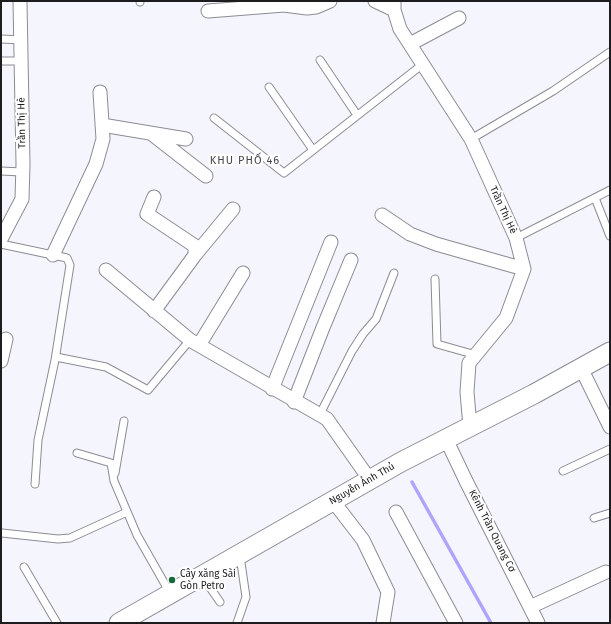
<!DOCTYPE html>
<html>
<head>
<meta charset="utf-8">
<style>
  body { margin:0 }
  #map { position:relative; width:611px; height:624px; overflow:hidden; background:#f5f5fe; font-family:"Fira Sans",sans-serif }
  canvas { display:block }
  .frame { position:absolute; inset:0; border:2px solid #1d1d20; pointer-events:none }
</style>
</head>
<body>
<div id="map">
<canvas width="611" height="624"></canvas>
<div class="frame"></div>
</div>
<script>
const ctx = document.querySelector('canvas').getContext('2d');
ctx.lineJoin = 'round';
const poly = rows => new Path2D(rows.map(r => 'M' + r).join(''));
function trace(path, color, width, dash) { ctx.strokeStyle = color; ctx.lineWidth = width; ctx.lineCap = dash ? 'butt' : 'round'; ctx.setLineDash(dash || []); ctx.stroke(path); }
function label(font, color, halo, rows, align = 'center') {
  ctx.font = font + ' "Fira Sans",sans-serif'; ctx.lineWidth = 4; ctx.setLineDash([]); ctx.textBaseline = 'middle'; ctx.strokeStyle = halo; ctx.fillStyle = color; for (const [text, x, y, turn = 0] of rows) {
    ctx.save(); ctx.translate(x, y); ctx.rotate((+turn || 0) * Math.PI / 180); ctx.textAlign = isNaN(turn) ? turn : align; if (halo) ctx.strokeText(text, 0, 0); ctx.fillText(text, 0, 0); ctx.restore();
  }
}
const stream = poly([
  [412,482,491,623]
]);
const service = poly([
  [140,2,140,1],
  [1,39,22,40],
  [320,60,357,115],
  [1,61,22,61],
  [269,87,313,150],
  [214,118,284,173,423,64],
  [471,139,553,91,610,52],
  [1,171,22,172],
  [595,198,610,236],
  [516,238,610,190],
  [1,244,67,258,70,265,55,360,38,440,35,484],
  [435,279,437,344,476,355],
  [56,357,106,367,148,390,190,340],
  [319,416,352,351,363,334,376,319,394,273],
  [77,453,111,463,114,481,137,535,170,593],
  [563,471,610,449],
  [115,473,124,421],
  [594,518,610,513],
  [2,533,58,539,70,538,127,512],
  [24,567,57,623],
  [202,576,220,602],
  [237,623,246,597,240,556]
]);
const minor = poly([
  [375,1,394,10],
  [394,1,394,10,400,29,471,139,516,238,524,269,506,318,469,363,467,392,470,427],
  [208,11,284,5,307,8,316,7,330,1],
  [410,44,459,18],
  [102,125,186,139],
  [152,134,206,176],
  [154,197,147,214,195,246,195,255,154,311],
  [382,215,410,234,436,244,524,269],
  [1,239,22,199,23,164,20,1],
  [53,255,96,164,103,139,100,92],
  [195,255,233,209],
  [106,270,190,340,327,419,370,480],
  [199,345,243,273],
  [1,361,6,339],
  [581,368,610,427],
  [272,389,331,242],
  [294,402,322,330,351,260],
  [446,439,466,481,538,623],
  [333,501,363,540,388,592,383,623],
  [396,512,456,623],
  [530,607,606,572]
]);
const secondary = poly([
  [119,623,401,462,534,394,610,352]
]);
const markers = [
  [172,580,4,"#16693a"]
];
const streetNames = [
  ["Trần Thị Hè",22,123,-91],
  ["Trần Thị Hè",503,210,65],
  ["Nguyễn Ảnh Thủ",362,484,-30],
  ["Kênh Trần Quang Cơ",492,531,63]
];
const poiNames = [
  ["Cây xăng Sài",180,574],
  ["Gòn Petro",180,586]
];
const neighbourhoodNames = [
  ["KHU PHỐ 46",245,161]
];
trace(stream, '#ada4fe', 3.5);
trace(service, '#8c8c94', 9);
trace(minor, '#8c8c94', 15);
trace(secondary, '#8c8c94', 21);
trace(service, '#fff', 7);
trace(minor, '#fff', 13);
trace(secondary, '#fff', 19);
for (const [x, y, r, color] of markers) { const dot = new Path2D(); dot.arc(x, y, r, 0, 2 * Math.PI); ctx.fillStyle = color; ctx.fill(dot); trace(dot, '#fff', 1.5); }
label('10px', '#1d1d20', '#fff', streetNames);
label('10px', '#1d1d20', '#fff', poiNames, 'left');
ctx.letterSpacing = '1px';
label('11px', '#47474e', '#fff', neighbourhoodNames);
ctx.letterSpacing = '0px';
</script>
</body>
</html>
